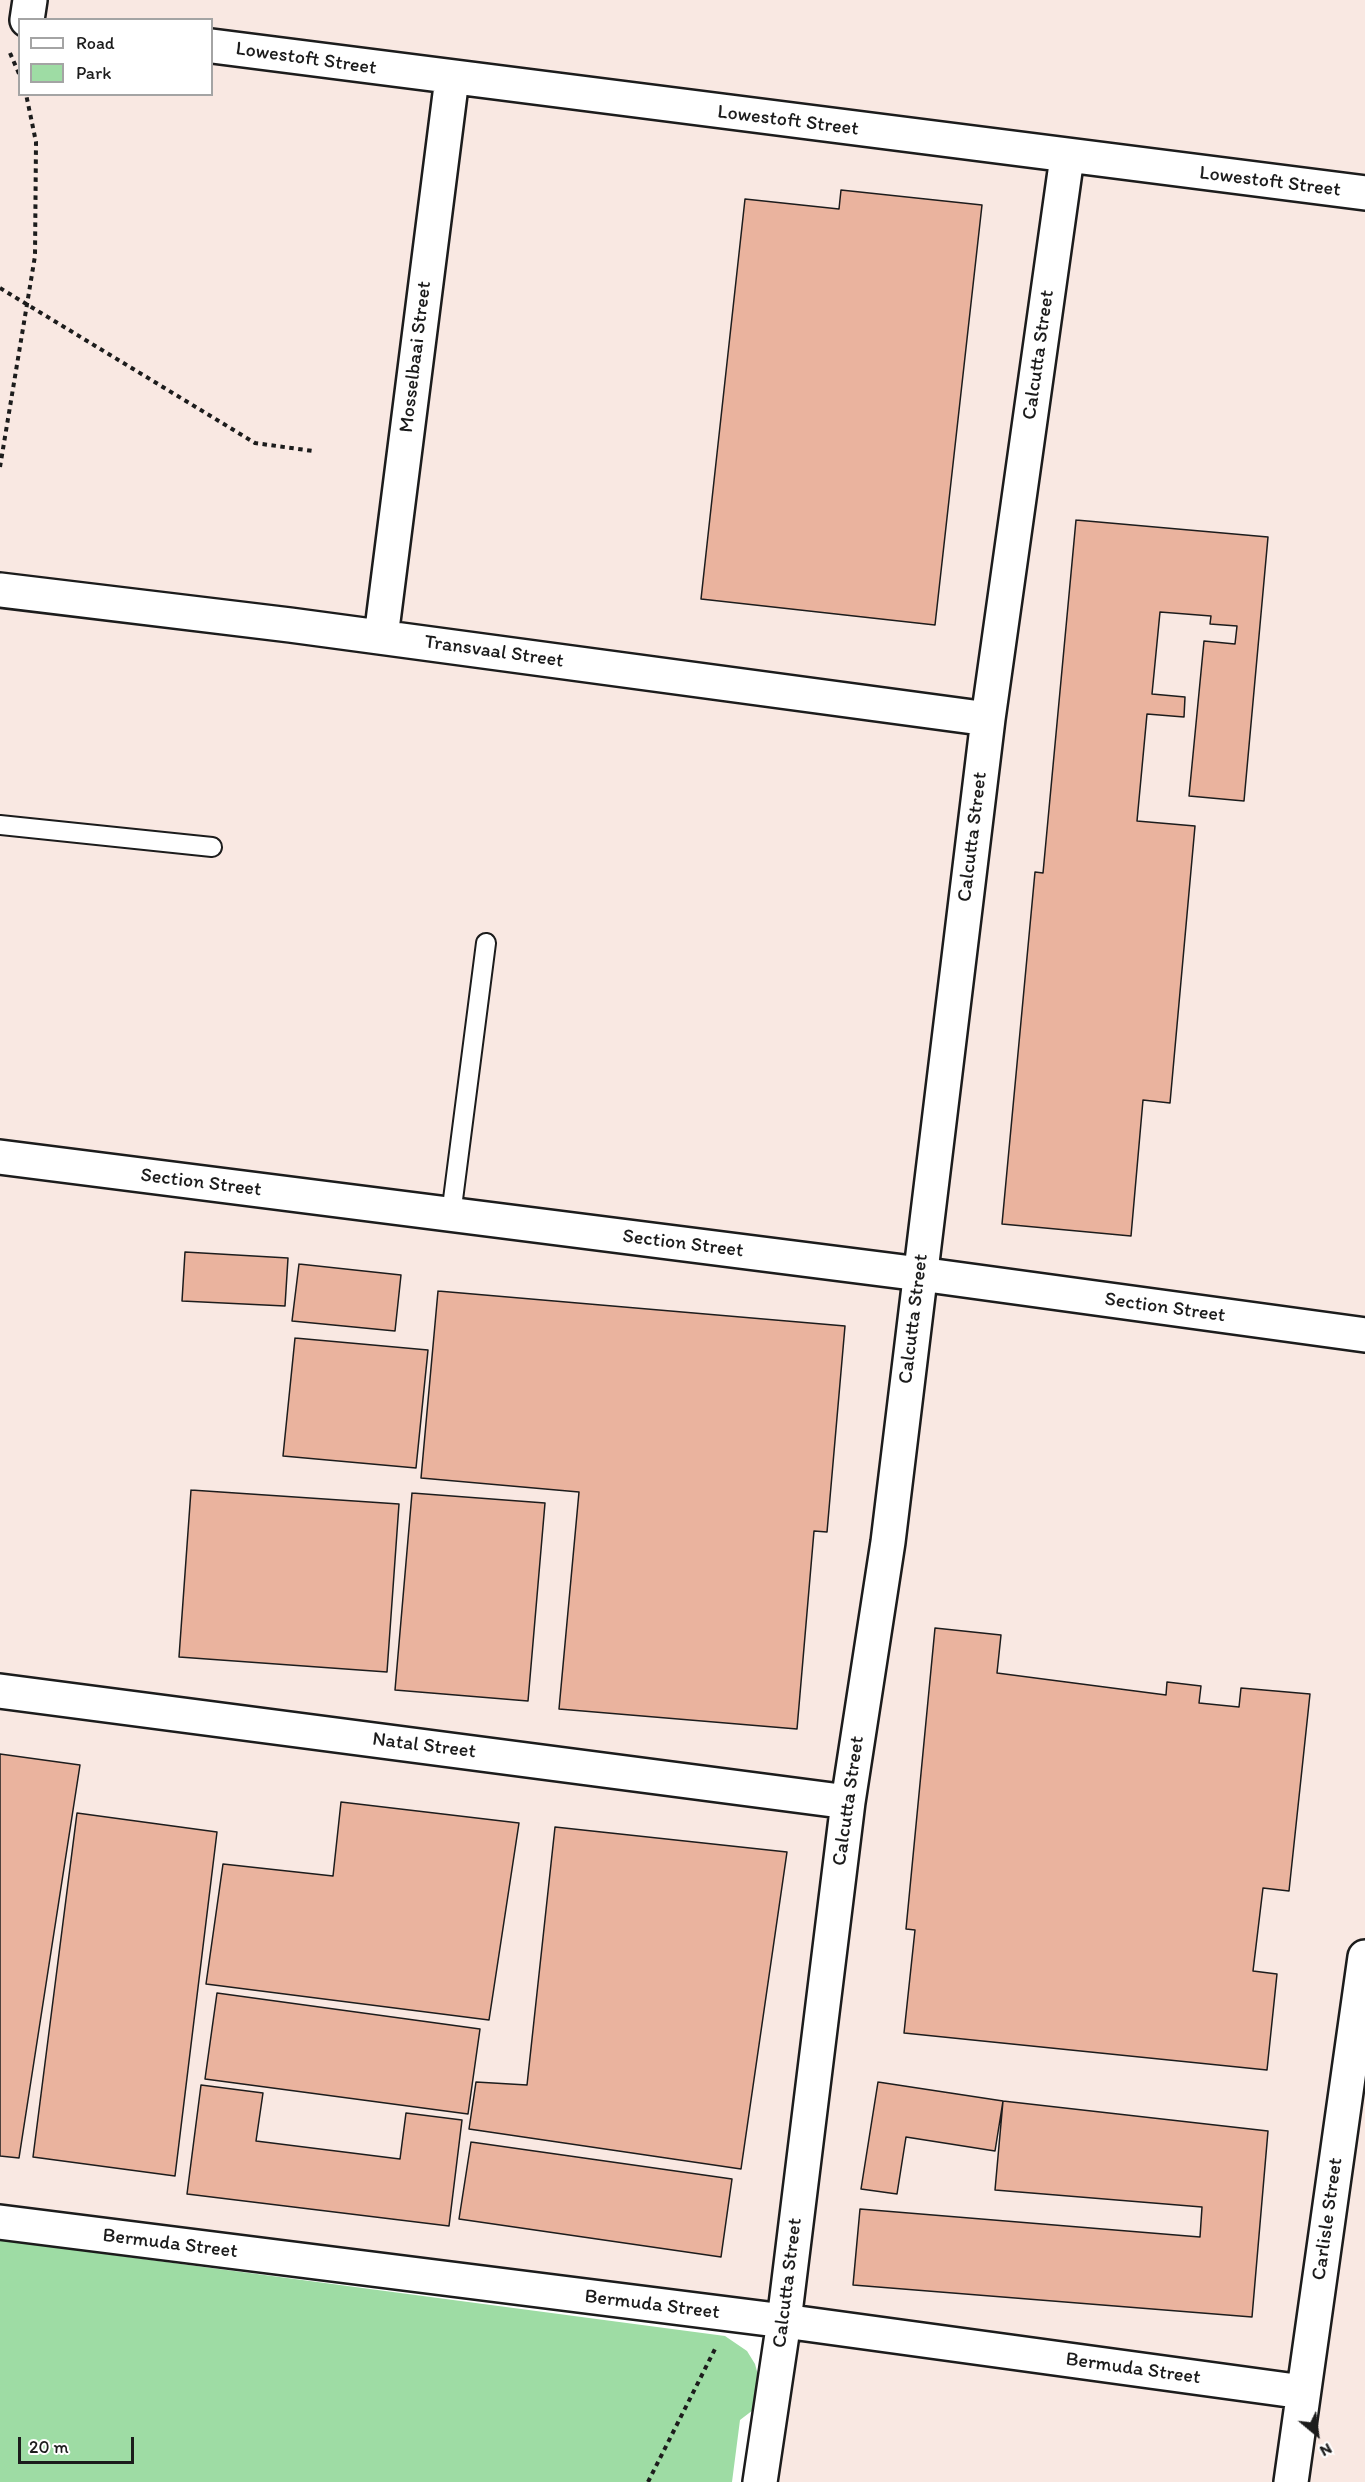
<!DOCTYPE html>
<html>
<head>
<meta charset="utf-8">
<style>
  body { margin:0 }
  #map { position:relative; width:1365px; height:2482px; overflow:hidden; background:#fff; font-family:Itim,sans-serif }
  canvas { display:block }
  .legend { position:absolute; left:18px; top:18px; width:195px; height:78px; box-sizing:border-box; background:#fff; border:2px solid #a4a4a4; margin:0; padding:8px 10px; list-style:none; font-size:18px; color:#1c1c1c }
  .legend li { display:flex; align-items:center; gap:12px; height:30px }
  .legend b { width:30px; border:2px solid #a4a4a4 }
  .north { position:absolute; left:1287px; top:2404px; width:60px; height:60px; -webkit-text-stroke:4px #fff; paint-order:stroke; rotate:151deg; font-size:16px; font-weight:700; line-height:24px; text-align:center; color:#1c1c1c }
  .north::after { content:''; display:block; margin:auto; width:21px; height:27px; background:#1c1c1c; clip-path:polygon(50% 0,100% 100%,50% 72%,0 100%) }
  .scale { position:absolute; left:18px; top:2437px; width:116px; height:27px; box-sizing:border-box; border:3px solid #1c1c1c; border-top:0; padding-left:8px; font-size:18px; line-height:21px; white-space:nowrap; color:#1c1c1c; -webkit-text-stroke:4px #fff; paint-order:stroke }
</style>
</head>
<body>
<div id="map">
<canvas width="1365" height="2482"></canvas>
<ul class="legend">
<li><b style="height:8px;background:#fff"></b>Road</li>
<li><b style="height:16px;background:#9edca4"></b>Park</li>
</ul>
<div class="north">N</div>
<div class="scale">20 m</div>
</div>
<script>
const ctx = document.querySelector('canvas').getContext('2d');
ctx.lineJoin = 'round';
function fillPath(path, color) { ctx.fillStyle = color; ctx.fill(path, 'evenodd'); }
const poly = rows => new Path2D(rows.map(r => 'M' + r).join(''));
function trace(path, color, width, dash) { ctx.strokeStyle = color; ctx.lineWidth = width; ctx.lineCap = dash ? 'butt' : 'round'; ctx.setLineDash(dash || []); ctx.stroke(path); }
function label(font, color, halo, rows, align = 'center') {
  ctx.font = font + ' Itim,sans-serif'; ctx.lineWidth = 4.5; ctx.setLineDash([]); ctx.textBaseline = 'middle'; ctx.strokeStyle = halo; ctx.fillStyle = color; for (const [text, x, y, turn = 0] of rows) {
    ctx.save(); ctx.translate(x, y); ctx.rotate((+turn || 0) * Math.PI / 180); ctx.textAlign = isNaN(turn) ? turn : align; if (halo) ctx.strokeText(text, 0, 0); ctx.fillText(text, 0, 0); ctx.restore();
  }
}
const built = poly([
  [0,0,1365,0,1365,2482,762,2482,783,2320,0,2219],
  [20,20,212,20,212,94,20,94]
]);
const green = poly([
  [0,2240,725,2336,747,2351,755,2364,759,2379,757,2407,740,2420,732,2482,0,2482]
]);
const building = poly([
  [841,190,982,205,935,625,701,599,745,199,839,209,841,190],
  [1076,520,1268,537,1244,801,1189,796,1204,641,1235,644,1237,626,1210,624,1211,616,1160,612,1152,694,1185,697,1184,717,1147,714,1137,821,1195,826,1170,1103,1143,1100,1131,1236,1002,1224,1035,872,1043,873,1076,520],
  [185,1252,288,1258,285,1306,182,1301,185,1252],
  [299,1264,401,1275,395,1331,292,1321,299,1264],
  [438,1291,845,1326,827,1532,814,1531,797,1729,559,1709,579,1492,421,1478,438,1291],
  [295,1338,428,1350,416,1468,283,1456,295,1338],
  [191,1490,399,1504,387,1672,179,1657,191,1490],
  [412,1493,545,1503,528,1701,395,1690,412,1493],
  [935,1628,1001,1635,997,1673,1166,1695,1167,1682,1201,1686,1199,1703,1239,1707,1241,1688,1310,1694,1289,1891,1263,1888,1253,1971,1277,1974,1267,2070,904,2033,915,1930,906,1929,935,1628],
  [0,1754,80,1765,19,2158,0,2156,0,1754],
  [341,1802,519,1823,489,2020,206,1984,223,1864,333,1876,341,1802],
  [77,1813,217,1832,175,2176,33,2157,77,1813],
  [555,1827,787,1852,741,2169,469,2129,476,2082,527,2085,555,1827],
  [217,1993,480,2029,468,2114,205,2079,217,1993],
  [878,2082,1003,2101,995,2151,906,2137,897,2194,861,2189,878,2082],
  [201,2085,263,2093,256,2141,400,2159,406,2113,462,2120,449,2226,187,2194,201,2085],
  [1003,2101,1268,2131,1252,2317,853,2285,860,2209,1200,2237,1202,2207,995,2190,1003,2101],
  [471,2142,732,2179,721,2257,459,2219,471,2142]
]);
const path = poly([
  [10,53,20,76],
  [0,288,255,443,313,451],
  [0,467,35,256,36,142,26,94],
  [648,2482,715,2349]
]);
const service = poly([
  [0,825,212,847],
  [451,1215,486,943]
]);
const minor = poly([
  [27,20,30,0],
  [212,46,1365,193],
  [0,590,290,625,988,719],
  [381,637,452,78],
  [0,1691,848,1802],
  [0,2222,784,2321,1303,2392],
  [760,2482,784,2321,848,1802,888,1542,988,719,1067,157],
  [1291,2482,1365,1957]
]);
const tertiary = poly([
  [0,1157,920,1274,1365,1335]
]);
const streetNames = [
  ["Lowestoft Street",306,59,8],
  ["Lowestoft Street",788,121,7],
  ["Lowestoft Street",1270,182,7],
  ["Calcutta Street",1039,355,-82],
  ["Mosselbaai Street",416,357,-83],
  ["Transvaal Street",494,652,8],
  ["Calcutta Street",973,837,-83],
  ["Section Street",201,1183,7],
  ["Section Street",683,1244,7],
  ["Section Street",1165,1308,8],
  ["Calcutta Street",914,1319,-83],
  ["Natal Street",424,1746,7],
  ["Calcutta Street",849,1801,-82],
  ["Carlisle Street",1328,2219,-82],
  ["Bermuda Street",170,2244,7],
  ["Calcutta Street",788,2283,-83],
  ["Bermuda Street",652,2305,7],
  ["Bermuda Street",1133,2369,8]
];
fillPath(built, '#f9e8e2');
fillPath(green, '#9edca4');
fillPath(building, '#eab39e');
trace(building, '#1c1c1c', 1.5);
trace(service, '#1c1c1c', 22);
trace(minor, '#1c1c1c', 38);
trace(tertiary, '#1c1c1c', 38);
trace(path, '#1c1c1c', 4, [4.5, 4.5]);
trace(service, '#fff', 18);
trace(minor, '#fff', 33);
trace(tertiary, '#fff', 33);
label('20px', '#1c1c1c', '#fff', streetNames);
</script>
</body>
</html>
